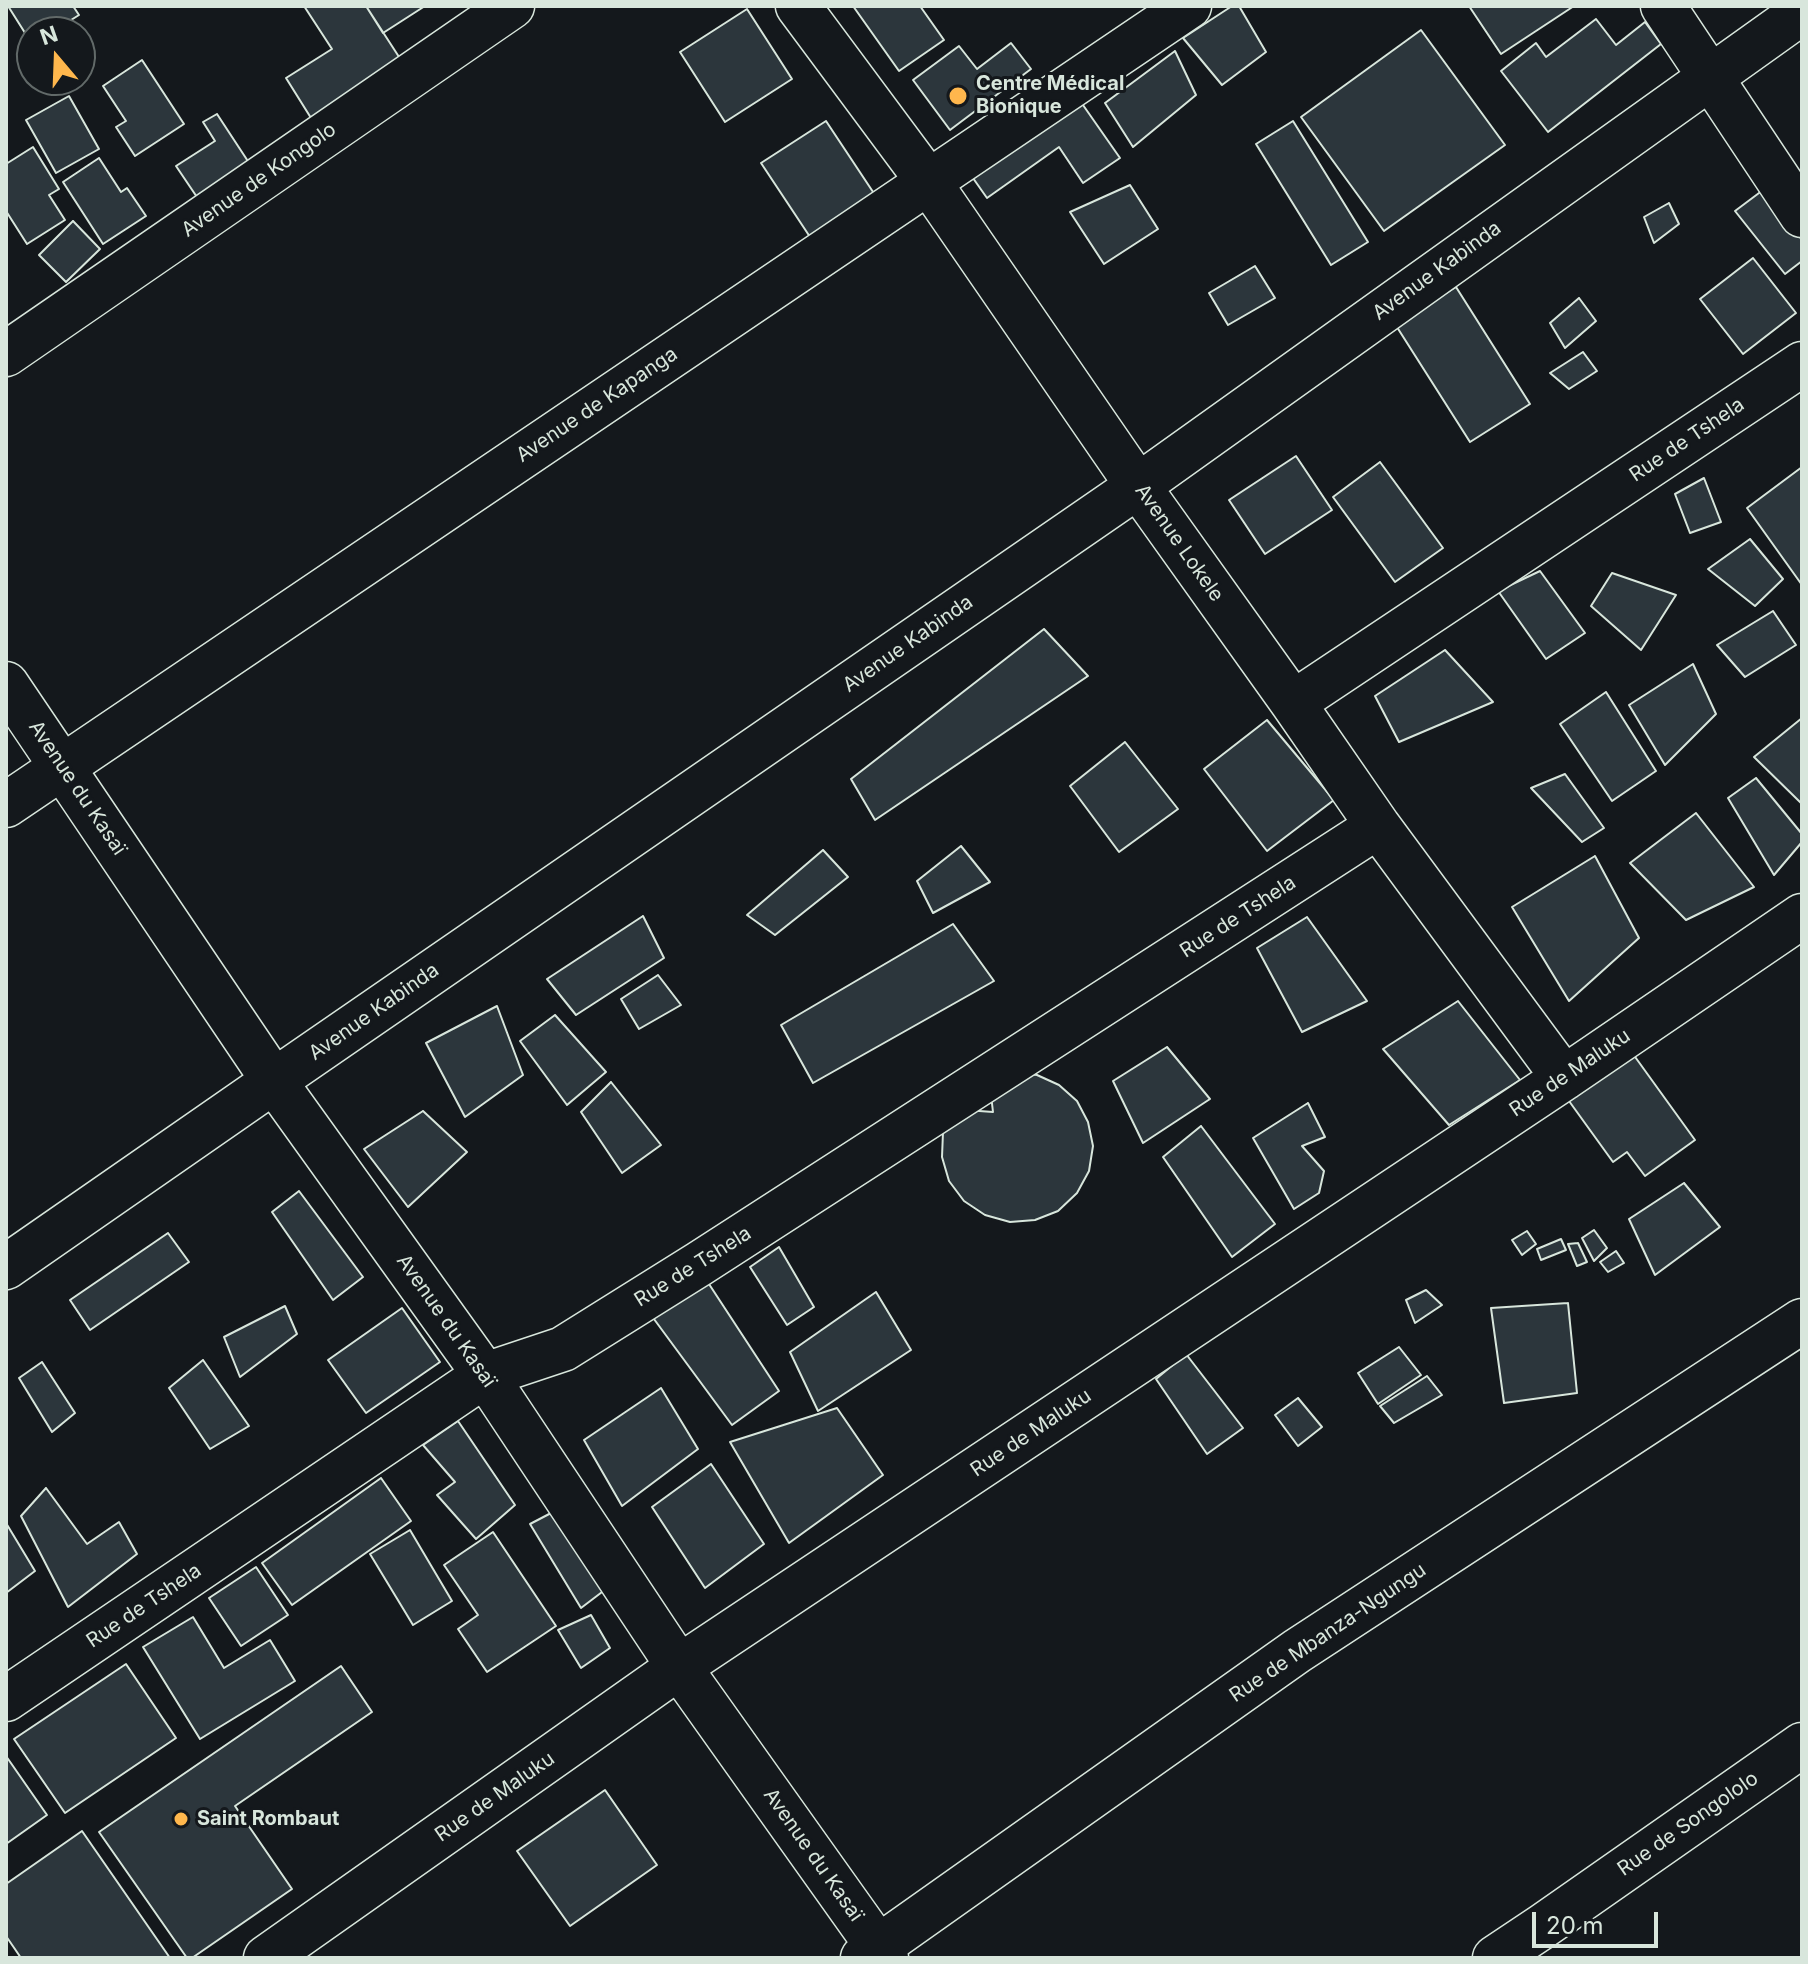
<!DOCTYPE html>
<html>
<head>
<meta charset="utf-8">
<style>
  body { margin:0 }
  #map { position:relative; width:1808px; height:1964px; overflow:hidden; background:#14181c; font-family:Inter,sans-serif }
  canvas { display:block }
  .frame { position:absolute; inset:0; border:8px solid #d8e6dc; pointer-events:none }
  .north { position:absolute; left:16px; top:16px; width:80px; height:80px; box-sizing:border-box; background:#14181c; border:2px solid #626a69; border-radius:50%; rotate:341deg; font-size:22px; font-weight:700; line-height:32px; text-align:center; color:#d8e6dc }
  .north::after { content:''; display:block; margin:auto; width:28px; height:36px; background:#ffb74d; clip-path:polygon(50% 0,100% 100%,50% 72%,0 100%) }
  .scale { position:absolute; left:1532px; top:1912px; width:126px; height:36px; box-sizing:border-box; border:4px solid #d8e6dc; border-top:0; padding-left:10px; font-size:24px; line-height:28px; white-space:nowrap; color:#d8e6dc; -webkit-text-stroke:6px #14181c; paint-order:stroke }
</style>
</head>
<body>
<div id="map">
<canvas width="1808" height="1964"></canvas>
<div class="frame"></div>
<div class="north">N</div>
<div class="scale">20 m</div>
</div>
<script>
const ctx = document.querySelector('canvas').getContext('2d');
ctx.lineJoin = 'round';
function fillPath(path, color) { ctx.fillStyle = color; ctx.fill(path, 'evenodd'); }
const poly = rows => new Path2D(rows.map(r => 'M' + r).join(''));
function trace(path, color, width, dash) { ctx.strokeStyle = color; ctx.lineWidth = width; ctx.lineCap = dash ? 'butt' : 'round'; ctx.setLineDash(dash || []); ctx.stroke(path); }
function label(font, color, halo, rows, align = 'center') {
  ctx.font = font + ' Inter,sans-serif'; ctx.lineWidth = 6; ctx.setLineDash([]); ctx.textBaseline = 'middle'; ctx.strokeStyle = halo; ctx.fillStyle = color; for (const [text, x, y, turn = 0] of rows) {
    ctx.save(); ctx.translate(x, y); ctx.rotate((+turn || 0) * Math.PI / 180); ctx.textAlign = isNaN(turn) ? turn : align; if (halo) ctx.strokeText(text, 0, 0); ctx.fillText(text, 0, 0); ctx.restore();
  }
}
const building = poly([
  [8,6,73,6,79,15,52,32,32,32,32,44,8,6],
  [304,6,366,6,401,60,311,118,286,78,332,49,304,6],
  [366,6,425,6,383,33,366,6],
  [853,6,920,6,944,40,899,71,853,6],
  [1232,6,1239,6,1266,52,1222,85,1183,38,1232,6],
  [1469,6,1574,6,1501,54,1469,6],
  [747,9,792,79,725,122,680,52,747,9],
  [1596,19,1616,45,1645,22,1661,44,1548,132,1501,71,1536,43,1546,57,1596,19],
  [1421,30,1505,145,1384,231,1301,117,1421,30],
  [1011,43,1031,69,950,130,913,80,959,46,977,69,1011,43],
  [1175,51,1196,95,1133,147,1105,103,1175,51],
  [142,60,184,124,135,156,116,127,126,121,103,86,142,60],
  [1076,95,1120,158,1083,183,1059,147,987,198,968,171,1076,95],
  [69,96,99,149,56,173,26,120,69,96],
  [217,114,257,175,205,209,176,166,215,141,203,122,217,114],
  [826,121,883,207,818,249,761,163,826,121],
  [1293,121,1368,242,1331,265,1256,144,1293,121],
  [33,147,59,189,49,195,65,220,27,244,6,211,6,164,33,147],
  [99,158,121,192,127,188,146,216,103,244,63,182,99,158],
  [1130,185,1158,229,1104,264,1070,212,1130,185],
  [1763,190,1802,240,1802,261,1785,274,1735,211,1763,190],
  [1669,203,1679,224,1654,243,1644,217,1669,203],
  [73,221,100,249,66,282,39,255,73,221],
  [1753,258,1796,313,1743,354,1700,299,1753,258],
  [1255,266,1275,298,1228,325,1209,293,1255,266],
  [1456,287,1530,404,1470,442,1395,324,1456,287],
  [1579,298,1596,321,1565,348,1550,323,1579,298],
  [1583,352,1597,371,1569,389,1550,373,1583,352],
  [1296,456,1332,510,1265,554,1229,500,1296,456],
  [1380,462,1443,548,1395,582,1333,497,1380,462],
  [1802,467,1802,585,1747,508,1802,467],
  [1704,478,1721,522,1690,533,1675,494,1704,478],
  [1750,539,1783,579,1755,606,1708,569,1750,539],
  [1540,571,1585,633,1546,659,1498,591,1540,571],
  [1612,573,1676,595,1641,650,1591,606,1612,573],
  [1773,611,1796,645,1745,677,1717,645,1773,611],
  [1044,629,1088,676,875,820,851,779,1044,629],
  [1445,650,1493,702,1399,742,1375,696,1445,650],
  [1693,664,1716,714,1665,765,1629,705,1693,664],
  [1606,692,1656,771,1612,801,1560,724,1606,692],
  [1802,718,1802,804,1754,757,1802,718],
  [1267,720,1334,800,1267,851,1204,769,1267,720],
  [1125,742,1178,809,1119,852,1070,786,1125,742],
  [1565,774,1604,828,1582,842,1531,788,1565,774],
  [1756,778,1802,834,1802,842,1774,875,1728,798,1756,778],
  [1696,813,1754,887,1686,920,1630,863,1696,813],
  [961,846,990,882,933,913,917,881,961,846],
  [823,850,848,877,775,935,747,915,823,850],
  [1595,856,1639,938,1569,1001,1512,907,1595,856],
  [643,916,664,958,576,1015,547,979,643,916],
  [1307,917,1367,1001,1302,1032,1257,948,1307,917],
  [953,924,994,981,813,1083,781,1025,953,924],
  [658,975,681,1005,639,1029,621,999,658,975],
  [1458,1001,1520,1080,1449,1125,1383,1049,1458,1001],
  [497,1006,523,1075,465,1117,426,1043,497,1006],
  [555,1015,606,1072,567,1105,520,1041,555,1015],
  [1167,1047,1210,1099,1143,1143,1113,1081,1167,1047],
  [1633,1054,1695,1140,1645,1176,1627,1152,1613,1162,1569,1101,1633,1054],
  [1012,1072,1037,1075,1059,1085,1077,1101,1088,1122,1093,1146,1089,1171,1077,1193,1058,1211,1035,1220,1010,1222,985,1215,964,1201,949,1181,942,1157,943,1132,952,1109,993,1112,989,1078,1012,1072],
  [611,1082,661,1145,622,1173,581,1112,611,1082],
  [1308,1103,1325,1137,1302,1146,1324,1171,1319,1193,1294,1209,1253,1138,1308,1103],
  [423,1111,467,1152,408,1207,364,1149,423,1111],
  [1201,1126,1275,1224,1232,1257,1163,1157,1201,1126],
  [1684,1183,1720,1227,1655,1275,1629,1219,1684,1183],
  [299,1191,363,1277,333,1300,272,1212,299,1191],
  [1594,1230,1607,1248,1594,1261,1582,1238,1594,1230],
  [1527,1231,1536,1244,1522,1255,1512,1240,1527,1231],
  [168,1233,189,1262,90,1330,70,1300,168,1233],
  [1561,1239,1566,1250,1541,1260,1537,1249,1561,1239],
  [1578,1243,1587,1262,1577,1266,1568,1244,1578,1243],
  [779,1247,814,1307,787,1325,750,1267,779,1247],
  [1616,1251,1624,1263,1608,1272,1600,1262,1616,1251],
  [707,1281,779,1391,732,1425,651,1315,707,1281],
  [1426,1290,1442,1305,1415,1323,1406,1300,1426,1290],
  [876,1292,911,1350,818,1411,790,1352,876,1292],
  [1568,1303,1577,1393,1504,1403,1491,1308,1568,1303],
  [285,1306,297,1334,240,1377,224,1337,285,1306],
  [402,1308,440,1362,366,1413,328,1360,402,1308],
  [1399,1347,1421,1375,1378,1404,1358,1373,1399,1347],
  [1186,1354,1243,1428,1207,1454,1156,1379,1186,1354],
  [203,1360,249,1426,210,1449,169,1388,203,1360],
  [42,1362,75,1413,52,1432,19,1378,42,1362],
  [1427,1376,1442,1395,1394,1423,1380,1406,1427,1376],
  [661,1388,698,1449,622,1506,584,1440,661,1388],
  [1298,1398,1322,1427,1298,1446,1275,1415,1298,1398],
  [837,1408,883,1475,789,1543,730,1442,837,1408],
  [458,1421,515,1505,476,1539,437,1495,455,1482,423,1445,458,1421],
  [711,1464,764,1544,705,1588,652,1507,711,1464],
  [381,1478,411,1521,292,1605,262,1563,381,1478],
  [46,1488,87,1544,119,1522,137,1554,68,1607,21,1516,46,1488],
  [553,1512,606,1589,581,1608,530,1524,553,1512],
  [6,1523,35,1571,6,1593,6,1523],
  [410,1530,452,1601,413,1625,370,1554,410,1530],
  [493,1532,556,1626,487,1672,458,1629,478,1615,444,1565,493,1532],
  [256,1567,288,1615,241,1646,209,1598,256,1567],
  [591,1615,610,1648,581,1668,558,1630,591,1615],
  [193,1617,224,1668,270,1640,295,1681,200,1739,143,1647,193,1617],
  [126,1664,176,1738,65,1813,14,1739,126,1664],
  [341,1666,372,1712,235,1806,292,1889,192,1958,187,1958,99,1832,341,1666],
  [6,1756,47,1815,6,1844,6,1756],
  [605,1790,657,1865,570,1926,517,1851,605,1790],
  [82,1831,170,1958,21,1958,6,1936,6,1884,82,1831]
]);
const minor = poly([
  [798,6,928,181,1138,486,1293,703,1378,826,1564,1078],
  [1663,6,1802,215],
  [6,354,512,6],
  [6,684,274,1081,485,1375,679,1667,886,1958],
  [1293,703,1802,364],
  [6,805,1189,6],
  [6,1267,274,1081,1138,486,1802,12],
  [6,1699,485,1375,563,1349,699,1264,1378,826],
  [266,1958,679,1667,1564,1078,1802,916],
  [863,1958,1297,1651,1802,1321],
  [1495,1958,1543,1926,1802,1745]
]);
const markers = [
  [958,96,10,"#ffb74d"],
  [181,1819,8,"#ffb74d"]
];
const poiNames = [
  ["Centre Médical",976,84],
  ["Bionique",976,107],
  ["Saint Rombaut",197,1819]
];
const streetNames = [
  ["Avenue de Kongolo",259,180,-35],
  ["Avenue Kabinda",1437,271,-36],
  ["Avenue de Kapanga",597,405,-34],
  ["Rue de Tshela",1687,440,-34],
  ["Avenue Lokele",1179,543,55],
  ["Avenue Kabinda",908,644,-35],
  ["Avenue du Kasaï",77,788,56],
  ["Rue de Tshela",1238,917,-33],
  ["Avenue Kabinda",374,1012,-35],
  ["Rue de Maluku",1570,1073,-34],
  ["Rue de Tshela",693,1267,-32],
  ["Avenue du Kasaï",446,1321,55],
  ["Rue de Maluku",1031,1433,-34],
  ["Rue de Tshela",144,1606,-34],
  ["Rue de Mbanza-Ngungu",1328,1633,-34],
  ["Rue de Maluku",495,1797,-35],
  ["Rue de Songololo",1688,1824,-35],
  ["Avenue du Kasaï",813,1855,55]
];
fillPath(building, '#2c363c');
trace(building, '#d8e6dc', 2);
trace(minor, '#d8e6dc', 47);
trace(minor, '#14181c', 44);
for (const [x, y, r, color] of markers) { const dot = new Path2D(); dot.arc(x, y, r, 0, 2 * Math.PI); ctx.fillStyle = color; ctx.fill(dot); trace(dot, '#14181c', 3); }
label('bold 20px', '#d8e6dc', '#14181c', poiNames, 'left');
label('20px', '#d8e6dc', '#14181c', streetNames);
</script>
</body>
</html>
